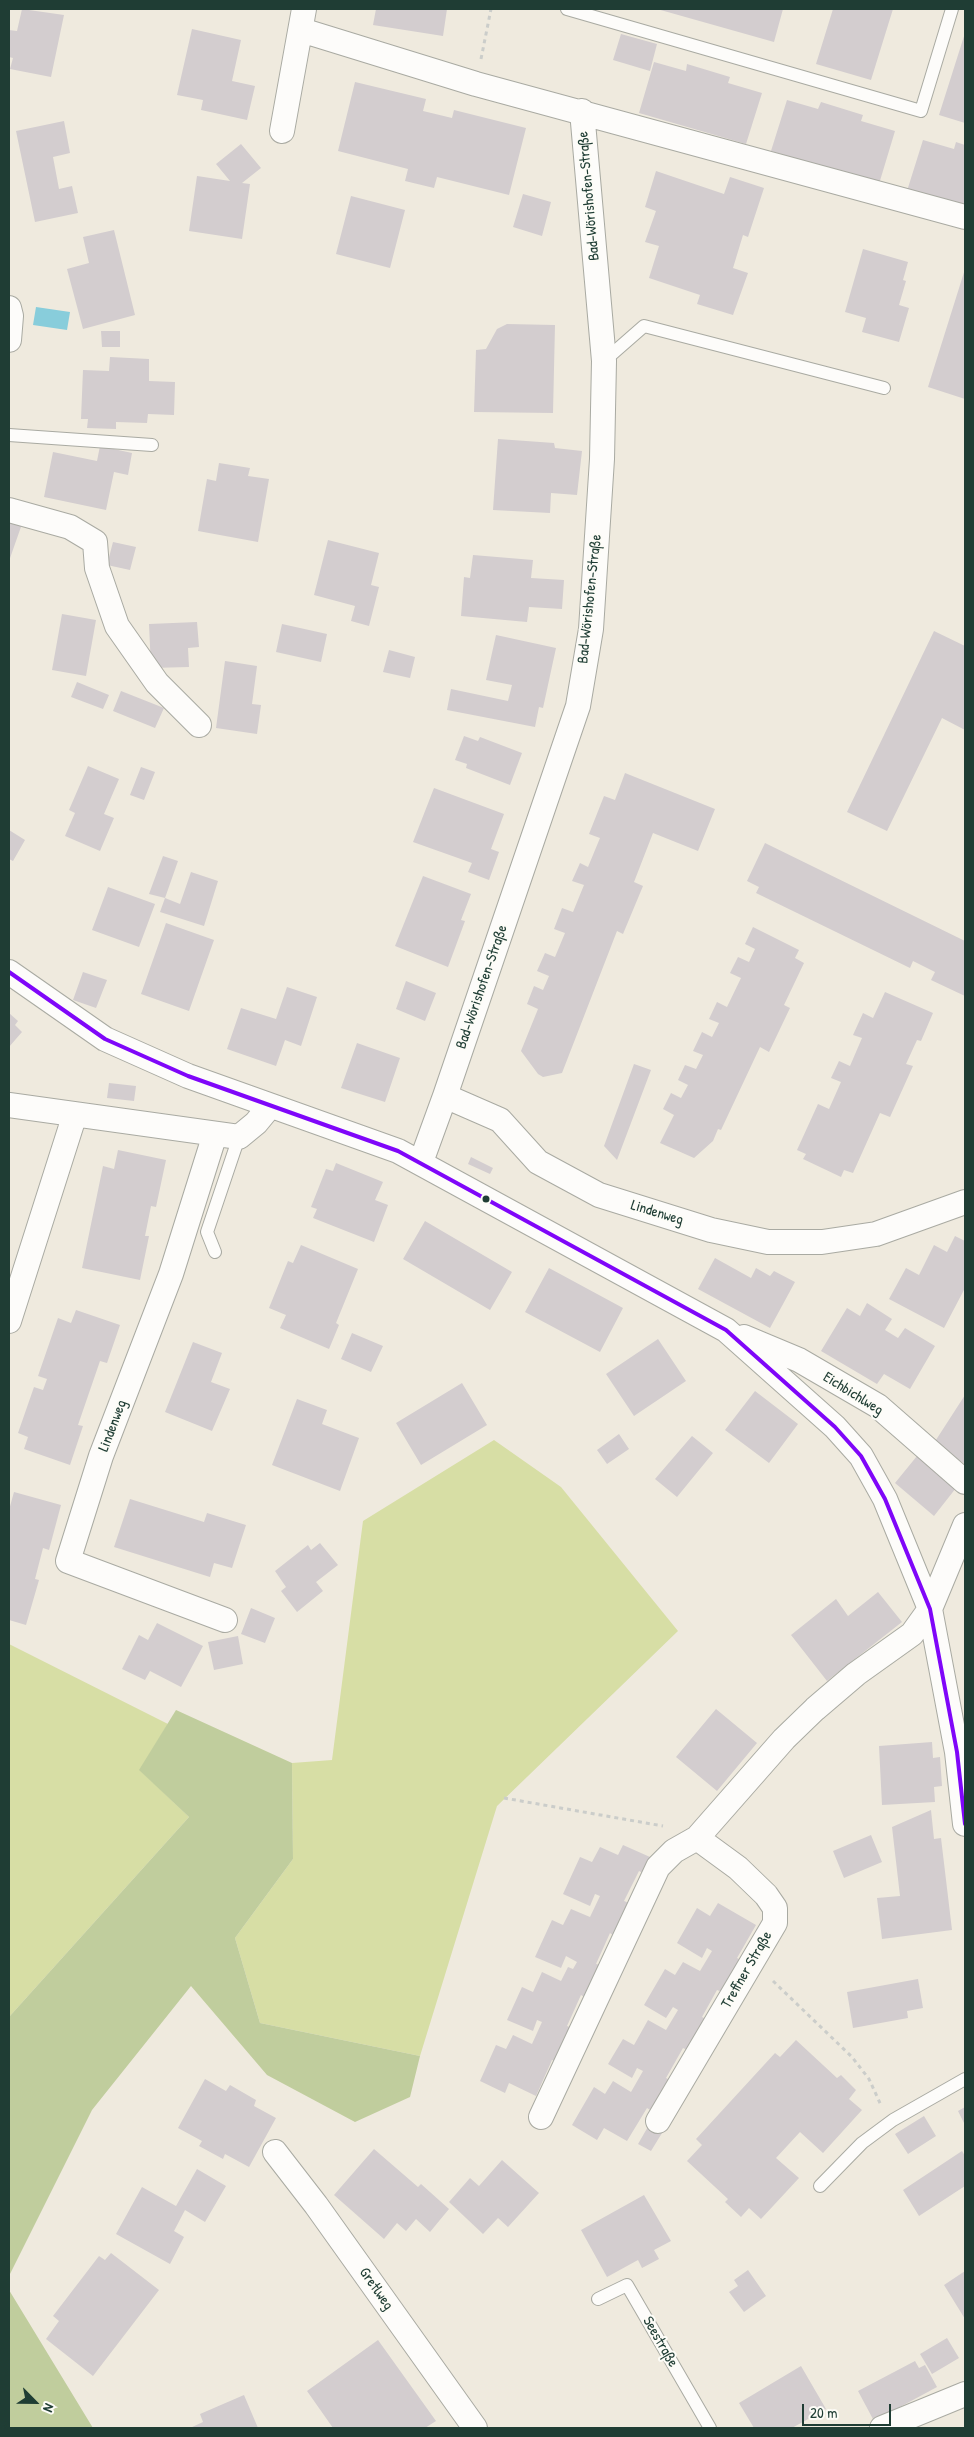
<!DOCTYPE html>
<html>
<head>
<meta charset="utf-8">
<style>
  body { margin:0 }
  #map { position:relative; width:974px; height:2437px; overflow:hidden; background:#efeade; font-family:"Patrick Hand",sans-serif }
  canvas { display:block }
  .frame { position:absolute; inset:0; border:10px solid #1f3d34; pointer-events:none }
  .north { position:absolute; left:10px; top:2377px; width:50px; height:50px; -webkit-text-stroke:4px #fdfcf7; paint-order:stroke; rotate:113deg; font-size:14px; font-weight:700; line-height:20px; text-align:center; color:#1f3d34 }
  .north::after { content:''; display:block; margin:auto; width:18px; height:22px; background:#1f3d34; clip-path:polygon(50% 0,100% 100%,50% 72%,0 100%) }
  .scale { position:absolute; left:802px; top:2404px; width:89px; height:22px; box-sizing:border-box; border:2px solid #1f3d34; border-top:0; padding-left:6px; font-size:15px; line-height:18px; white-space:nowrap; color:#1f3d34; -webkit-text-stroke:4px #fdfcf7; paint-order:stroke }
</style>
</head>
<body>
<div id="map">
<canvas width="974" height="2437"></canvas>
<div class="frame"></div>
<div class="north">N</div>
<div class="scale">20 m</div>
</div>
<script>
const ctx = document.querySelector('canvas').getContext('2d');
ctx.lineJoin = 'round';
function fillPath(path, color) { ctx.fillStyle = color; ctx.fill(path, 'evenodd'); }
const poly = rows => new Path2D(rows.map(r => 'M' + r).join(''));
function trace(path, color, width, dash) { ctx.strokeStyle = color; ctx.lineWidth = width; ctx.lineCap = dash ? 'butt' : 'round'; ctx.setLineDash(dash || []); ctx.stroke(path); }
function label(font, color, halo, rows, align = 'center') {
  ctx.font = font + ' "Patrick Hand",sans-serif'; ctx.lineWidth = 4; ctx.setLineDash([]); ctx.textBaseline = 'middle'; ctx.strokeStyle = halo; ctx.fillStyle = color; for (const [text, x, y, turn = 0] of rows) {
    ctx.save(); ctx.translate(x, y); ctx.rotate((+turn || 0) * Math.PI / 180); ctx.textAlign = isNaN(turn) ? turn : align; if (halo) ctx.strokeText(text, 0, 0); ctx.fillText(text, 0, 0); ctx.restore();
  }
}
const green = poly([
  [494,1440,561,1487,678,1631,497,1806,420,2056,260,2023,235,1938,293,1859,292,1763,332,1760,363,1521],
  [9,1644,168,1724,140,1770,189,1817,9,2017]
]);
const forest = poly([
  [176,1710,292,1763,293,1859,235,1938,260,2023,420,2056,410,2097,355,2122,267,2075,191,1986,92,2110,9,2276,9,2017,189,1817,139,1770],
  [9,2290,93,2428,9,2428]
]);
const water = poly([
  [36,307,70,312,67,330,33,325]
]);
const building = poly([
  [22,9,64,15,51,77,10,69,13,58,9,57,9,30,17,31],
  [376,9,447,9,443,36,373,25],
  [657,9,783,9,774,42],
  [833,9,893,9,871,80,816,64],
  [192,29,241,40,232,81,255,86,247,120,201,110,203,100,177,95],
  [965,33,965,123,939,115],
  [621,34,657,44,650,71,613,60],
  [654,62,686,71,687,64,730,77,728,83,762,93,746,144,639,113],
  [355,82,426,99,423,111,452,118,454,110,526,128,509,195,437,177,434,188,405,181,408,169,338,151],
  [787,100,818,109,821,102,863,115,861,121,895,131,879,184,771,151],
  [64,121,70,153,53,157,59,189,72,186,78,213,35,222,16,131],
  [923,140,954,149,956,142,965,145,965,208,907,191],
  [241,144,261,168,242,183,250,184,242,239,189,231,197,176,230,181,216,164],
  [656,171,724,194,730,177,764,188,748,237,743,235,733,268,748,273,733,315,697,304,700,295,649,278,659,246,645,242,656,211,645,207],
  [523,194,551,202,542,236,513,227],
  [351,196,405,210,390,268,336,254],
  [114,230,135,315,83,329,67,269,89,263,83,237],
  [863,249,908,262,903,280,906,281,899,305,909,308,899,342,862,332,866,318,845,312],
  [965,269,965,399,928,387],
  [507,324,555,325,553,413,474,412,476,350,486,349,497,329],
  [101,331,120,331,120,347,102,347],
  [110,357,149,359,149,381,175,382,174,415,148,414,147,423,116,422,116,429,87,428,88,419,81,419,83,370,109,371],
  [498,439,554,443,555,448,582,451,577,495,551,493,550,513,493,510],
  [100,446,132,453,128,475,114,472,106,510,44,497,53,452,97,461],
  [219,463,250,468,248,476,269,479,258,542,198,531,207,479,216,481],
  [9,521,22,524,9,561],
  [328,540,379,553,371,585,379,587,369,626,351,621,355,606,314,595],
  [113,542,136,547,130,570,107,565],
  [473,555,533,560,531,578,564,580,562,609,529,607,527,622,461,616,464,577,470,578],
  [62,614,96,620,86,676,52,670],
  [197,622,199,647,188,648,189,667,151,668,149,624],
  [282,624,327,634,321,662,276,652],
  [934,631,965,646,965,730,942,718,887,831,847,812],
  [496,635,556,648,543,708,539,707,535,727,447,710,451,689,508,701,512,685,486,680],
  [389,650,415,657,410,678,383,672],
  [225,661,257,666,252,704,261,705,257,734,216,728],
  [77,682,109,695,103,709,71,697],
  [121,691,164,708,155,728,113,711],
  [464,736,478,741,480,737,522,753,510,785,466,768,467,764,455,760],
  [88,766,119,779,104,814,114,818,100,851,65,836,75,813,69,810],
  [141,767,155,772,144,800,130,795],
  [625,773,715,809,698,851,653,833,634,882,643,886,623,934,617,931,562,1073,543,1077,538,1074,521,1051,538,1009,527,1004,534,986,543,990,549,976,537,971,545,953,555,957,565,933,554,929,562,908,573,912,584,885,572,881,580,863,588,867,600,838,589,834,604,796,615,800],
  [434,788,504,814,491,849,499,852,489,880,468,872,472,863,413,842],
  [9,830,25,840,13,861,9,859],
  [765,843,965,941,965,996,931,980,935,972,913,961,910,968,756,893,759,887,747,881],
  [163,856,178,861,165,898,180,904,191,872,218,881,204,926,160,912,165,898,149,894],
  [423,876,471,894,461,920,465,921,448,967,395,946],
  [108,887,155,904,139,947,92,930],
  [166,923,214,940,189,1011,141,994],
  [753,927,799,950,795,958,804,963,784,1005,790,1008,769,1052,760,1047,721,1130,718,1129,713,1141,694,1158,660,1143,674,1115,663,1109,671,1093,681,1098,688,1085,678,1080,685,1065,696,1069,703,1055,693,1051,702,1032,712,1037,719,1023,709,1019,717,1002,727,1007,741,978,730,973,738,957,749,962,755,949,745,944],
  [83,972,107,980,96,1008,73,1000],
  [406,981,436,993,425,1021,396,1009],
  [287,987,317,997,301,1046,285,1040,276,1066,227,1049,241,1008,276,1019],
  [885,992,933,1013,921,1041,917,1040,906,1064,913,1066,890,1117,880,1113,853,1173,844,1170,841,1177,803,1159,806,1154,797,1150,818,1104,829,1109,841,1082,831,1078,839,1061,850,1066,862,1038,853,1035,863,1013,873,1018],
  [9,1013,18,1021,15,1025,22,1032,9,1047],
  [357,1043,400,1058,385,1102,341,1088],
  [634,1064,651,1070,617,1160,604,1146],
  [109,1083,136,1086,134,1101,107,1098],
  [118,1150,166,1160,156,1207,151,1206,145,1236,149,1236,140,1280,82,1268,103,1166,114,1169],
  [471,1157,493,1168,490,1174,468,1164],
  [336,1163,383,1182,375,1200,388,1205,374,1242,313,1218,317,1209,311,1207,326,1169,333,1171],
  [425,1221,512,1272,490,1310,403,1259],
  [955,1236,965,1241,965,1288,944,1328,889,1299,906,1268,919,1275,934,1245,947,1252],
  [301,1245,358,1269,336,1323,339,1325,329,1349,280,1328,286,1315,269,1308,288,1261,293,1263],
  [715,1258,751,1278,756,1268,770,1276,774,1271,795,1282,770,1328,698,1289],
  [549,1268,623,1308,600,1352,525,1312],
  [867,1303,892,1319,885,1330,898,1338,905,1328,935,1346,910,1389,884,1374,877,1384,821,1351,847,1308,860,1316],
  [76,1310,120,1325,107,1363,100,1361,78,1425,83,1426,70,1465,24,1449,28,1437,18,1433,34,1387,43,1390,47,1379,38,1376,58,1318,71,1323],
  [352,1333,383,1346,371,1372,341,1359],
  [658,1339,686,1381,634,1416,606,1374],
  [193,1342,222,1353,211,1382,230,1389,212,1431,165,1412],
  [462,1383,487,1425,421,1465,396,1423],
  [755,1391,798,1424,769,1463,725,1430],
  [965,1395,965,1464,934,1443],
  [297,1399,327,1410,322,1424,359,1438,340,1491,272,1465],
  [619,1434,629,1449,607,1464,597,1450],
  [692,1436,713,1453,677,1497,655,1479],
  [917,1456,956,1488,934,1516,895,1483],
  [14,1492,61,1505,49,1550,43,1548,35,1579,39,1580,26,1625,9,1620,9,1510],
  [130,1499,204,1522,207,1513,246,1525,232,1568,214,1563,210,1577,114,1547],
  [320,1543,338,1565,316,1582,323,1591,297,1612,281,1591,286,1587,275,1571,308,1545,311,1550],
  [878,1592,902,1622,827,1681,791,1635,836,1599,848,1616],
  [251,1608,275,1618,265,1643,241,1634],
  [157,1623,203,1646,181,1687,150,1671,145,1680,122,1669,139,1635,148,1640],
  [238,1636,243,1664,214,1670,208,1642],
  [716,1709,757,1743,717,1791,676,1757],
  [932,1742,933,1758,940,1757,942,1786,934,1787,935,1802,882,1805,879,1746],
  [931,1810,934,1839,941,1838,952,1930,882,1939,877,1898,900,1896,892,1827],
  [871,1835,882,1862,844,1878,833,1851],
  [623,1845,650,1857,643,1873,639,1871,624,1901,629,1903,614,1936,610,1933,596,1964,601,1965,586,1998,581,1995,567,2026,572,2028,557,2062,552,2060,536,2096,509,2083,505,2093,480,2081,496,2045,506,2049,513,2035,532,2044,542,2022,537,2020,533,2031,507,2020,522,1987,533,1992,542,1972,561,1981,568,1967,573,1969,577,1962,566,1956,561,1968,535,1957,552,1920,563,1925,571,1909,590,1917,600,1896,595,1894,590,1906,563,1894,580,1857,592,1862,600,1847,618,1855],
  [718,1903,756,1925,737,1958,741,1960,722,1992,717,1990,702,2017,706,2019,687,2050,683,2048,666,2078,670,2080,652,2111,647,2108,627,2141,604,2128,597,2140,572,2125,594,2087,605,2094,613,2081,631,2092,643,2071,637,2068,632,2078,608,2064,623,2039,634,2045,648,2020,666,2030,678,2010,673,2007,666,2018,644,2005,665,1969,675,1975,683,1962,700,1971,712,1951,707,1948,702,1958,677,1943,697,1908,710,1916],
  [918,1979,923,2008,907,2011,908,2018,853,2028,847,1992],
  [796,2040,837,2078,841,2075,856,2090,849,2099,862,2110,823,2153,800,2132,776,2158,799,2178,761,2219,749,2208,741,2217,725,2202,728,2199,687,2161,702,2145,696,2139,775,2053,780,2057],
  [205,2079,226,2091,230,2085,256,2100,254,2106,276,2118,249,2167,225,2154,223,2159,199,2146,202,2141,178,2128],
  [965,2107,965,2125,958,2111],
  [924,2116,936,2136,908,2154,895,2134],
  [649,2125,662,2133,651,2151,638,2144],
  [374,2149,418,2187,421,2184,449,2209,430,2232,416,2219,406,2231,397,2223,384,2239,334,2195],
  [962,2151,965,2156,965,2186,919,2216,903,2190],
  [502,2160,539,2193,508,2227,498,2218,483,2234,449,2202,470,2178,479,2186],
  [197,2169,226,2186,205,2222,185,2210,174,2231,184,2237,170,2264,116,2234,142,2187,176,2206],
  [644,2195,671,2241,654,2250,659,2259,642,2268,638,2260,607,2277,581,2230],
  [111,2253,159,2290,93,2376,46,2339,59,2321,53,2316,99,2256,105,2260],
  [748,2270,766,2296,744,2312,729,2292,738,2286,734,2280],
  [965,2271,965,2319,944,2285],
  [947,2338,959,2358,932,2374,920,2354],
  [378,2340,436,2421,425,2428,333,2428,307,2391],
  [915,2361,919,2368,925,2365,937,2387,874,2421,858,2391],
  [801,2366,826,2409,792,2428,754,2428,739,2403],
  [244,2395,258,2428,190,2428,203,2422,200,2414]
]);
const path = poly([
  [481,59,491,9],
  [504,1798,663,1826],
  [773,1981,852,2057,869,2079,880,2103]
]);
const lane = poly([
  [567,9,921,111,952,9],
  [604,361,644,326,884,388],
  [9,435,152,445],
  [215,1252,207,1232,239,1137],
  [820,2186,862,2143,893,2120,965,2079],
  [598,2299,627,2285,710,2428]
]);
const street = poly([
  [301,30,476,84,965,217],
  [282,131,304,9],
  [9,308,11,316,9,340],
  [9,510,70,527,95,542,97,568,117,626,157,683,199,725],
  [9,972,105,1039,188,1076,398,1151,726,1330,835,1427,861,1456,885,1499,930,1609,957,1752,965,1824],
  [445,1096,578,706,591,629,602,459,604,361,582,111],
  [9,1105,239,1137,256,1123,270,1106],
  [215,1134,171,1274,101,1456,68,1561,225,1620],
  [421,1162,445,1096,500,1120,538,1162,599,1195,711,1230,768,1242,822,1242,876,1234,965,1202],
  [9,1321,75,1114],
  [744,1337,799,1360,878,1406,965,1482],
  [541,2117,658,1867,674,1851,697,1838,784,1739,815,1709,856,1674,912,1634,930,1609,965,1525],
  [658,2121,775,1923,775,1908,766,1895,738,1868,697,1838],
  [275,2152,316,2205,475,2428],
  [882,2428,965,2394]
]);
const bus1 = poly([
  [9,972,105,1039,188,1076,398,1151,726,1330,835,1427,861,1456,885,1499,930,1609,957,1752,965,1824]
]);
const markers = [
  [486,1199,4.5,"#1f3d34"]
];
const streetNames = [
  ["Bad-Wörishofen-Straße",589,196,-95],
  ["Bad-Wörishofen-Straße",590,599,-84],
  ["Bad-Wörishofen-Straße",482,987,-71],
  ["Lindenweg",657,1213,17],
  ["Eichbichlweg",853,1394,32],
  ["Lindenweg",113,1426,-69],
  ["Treffner Straße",747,1970,-60],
  ["Gretlweg",376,2289,55],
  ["Seestraße",660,2342,60]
];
fillPath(green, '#d7dea5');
fillPath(forest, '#c0cd9d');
fillPath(water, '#88cddb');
fillPath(building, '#d3cdcf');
trace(lane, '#a9aaa2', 14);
trace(street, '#a9aaa2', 26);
trace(path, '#cbcdca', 3, [4, 4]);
trace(lane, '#fdfcfa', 12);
trace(street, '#fdfcfa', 24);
trace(bus1, '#7f06f9', 4);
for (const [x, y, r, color] of markers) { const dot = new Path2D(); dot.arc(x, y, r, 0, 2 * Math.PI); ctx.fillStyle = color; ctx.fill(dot); trace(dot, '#fdfcf7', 2); }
label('15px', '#1f3d34', '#fdfcf7', streetNames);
</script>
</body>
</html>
